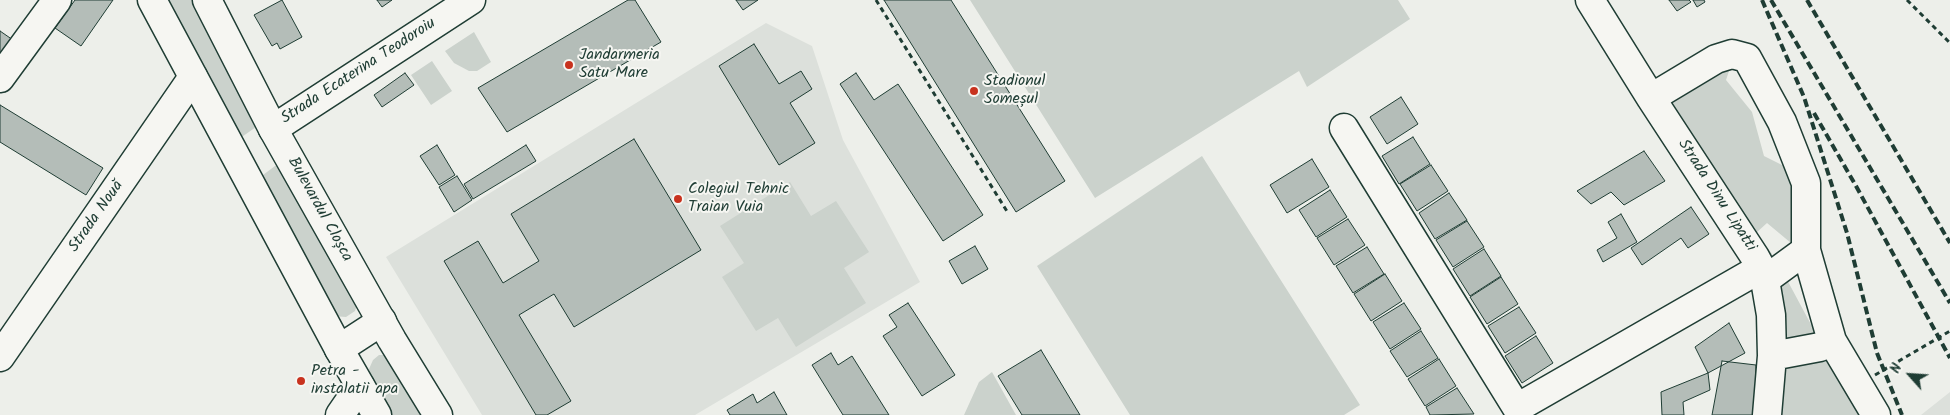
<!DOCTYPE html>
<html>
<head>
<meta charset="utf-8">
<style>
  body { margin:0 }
  #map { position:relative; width:1950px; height:415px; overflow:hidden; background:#edefea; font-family:Kalam,sans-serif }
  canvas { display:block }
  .north { position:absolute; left:1885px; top:350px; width:50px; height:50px; -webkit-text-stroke:4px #f6f6f2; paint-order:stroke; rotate:296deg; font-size:14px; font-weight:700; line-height:20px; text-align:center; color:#1f3d34 }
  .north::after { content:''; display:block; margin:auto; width:18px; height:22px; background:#1f3d34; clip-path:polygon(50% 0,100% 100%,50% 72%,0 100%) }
</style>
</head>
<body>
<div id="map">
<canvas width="1950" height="415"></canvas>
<div class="north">N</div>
</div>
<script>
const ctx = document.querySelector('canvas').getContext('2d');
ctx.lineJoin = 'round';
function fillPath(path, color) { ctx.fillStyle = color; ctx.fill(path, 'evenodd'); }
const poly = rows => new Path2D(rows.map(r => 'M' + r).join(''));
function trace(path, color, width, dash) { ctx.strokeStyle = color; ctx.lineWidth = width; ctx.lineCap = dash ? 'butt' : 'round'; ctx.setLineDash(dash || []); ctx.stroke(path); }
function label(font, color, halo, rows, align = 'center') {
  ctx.font = font + ' Kalam,sans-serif'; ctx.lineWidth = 4; ctx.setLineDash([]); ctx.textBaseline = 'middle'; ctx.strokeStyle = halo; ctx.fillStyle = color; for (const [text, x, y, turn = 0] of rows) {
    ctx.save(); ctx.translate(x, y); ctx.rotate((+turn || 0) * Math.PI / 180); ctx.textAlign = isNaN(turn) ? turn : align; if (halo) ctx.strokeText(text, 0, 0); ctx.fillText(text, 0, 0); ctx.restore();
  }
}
const built = poly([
  [766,23,812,46,843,140,920,282,695,415,482,415,386,257],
  [1950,392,1950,415,1921,415]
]);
const green = poly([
  [157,0,199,0,259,125,233,143],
  [970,0,1398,0,1410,19,1307,87,1299,71,1095,198],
  [474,32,491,62,477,71,469,71,454,63,445,51],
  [432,61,452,91,431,105,411,75],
  [1728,66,1729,71,1726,80,1752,112,1764,156,1790,169,1792,189,1797,218,1791,243,1767,223,1756,233,1772,254,1770,259,1667,103],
  [1202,156,1360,405,1344,415,1130,415,1037,266],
  [279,163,358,301,355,311,346,317,333,316,255,181],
  [790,182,811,216,836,201,869,252,844,268,866,303,796,347,778,318,756,331,722,277,744,263,720,226],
  [1785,276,1815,332,1815,338,1781,345,1780,278],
  [379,355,390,355,426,415,392,415,370,378,369,369,373,360],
  [1826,359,1833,365,1862,415,1775,415,1785,364],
  [992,372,1016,415,964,415,979,382]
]);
const building = poly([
  [75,0,113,0,81,46,55,28,75,0],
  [282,0,302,37,280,49,277,43,272,46,254,15,282,0],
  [377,0,392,0,382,7,377,0],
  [628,0,635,0,661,42,507,132,478,88,628,0],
  [736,0,758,0,743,10,736,0],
  [884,0,951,0,1065,181,1016,212,884,0],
  [1669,0,1689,0,1691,2,1677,11,1669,0],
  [1693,0,1704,0,1705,2,1697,7,1693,0],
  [0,31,13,40,0,60,0,31],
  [754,44,779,84,801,71,812,89,790,103,815,143,779,165,719,66,754,44],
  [405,73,414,85,382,107,374,95,405,73],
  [856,73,874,100,898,84,983,215,943,241,840,84,856,73],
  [1401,97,1418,124,1387,144,1370,117,1401,97],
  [0,105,103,168,86,195,0,142,0,105],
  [1413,137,1430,164,1399,184,1382,156,1413,137],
  [634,139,701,250,574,327,554,294,519,315,571,401,547,415,536,415,444,261,478,241,503,283,539,261,511,214,634,139],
  [437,145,455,175,439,185,420,156,437,145],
  [526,145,536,161,473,199,464,184,526,145],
  [1644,151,1665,181,1624,205,1611,192,1591,204,1577,191,1644,151],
  [1312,159,1329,187,1287,213,1270,185,1312,159],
  [1431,165,1448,191,1417,211,1400,184,1431,165],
  [457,176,472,200,454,212,439,187,457,176],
  [1330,190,1347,217,1316,237,1299,210,1330,190],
  [1449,193,1467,220,1435,239,1419,213,1449,193],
  [1691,207,1709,234,1688,248,1681,238,1642,265,1631,248,1691,207],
  [1621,214,1637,242,1603,262,1597,250,1617,238,1608,222,1621,214],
  [1348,219,1365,245,1334,265,1317,238,1348,219],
  [1467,221,1484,247,1453,267,1436,240,1467,221],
  [975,246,988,269,962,284,949,261,975,246],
  [1367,247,1384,274,1353,293,1336,266,1367,247],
  [1484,249,1501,276,1470,296,1453,269,1484,249],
  [1385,274,1402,301,1371,321,1354,294,1385,274],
  [1501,277,1518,304,1487,324,1470,297,1501,277],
  [908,303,955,375,922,396,883,336,897,327,889,315,908,303],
  [1404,303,1421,329,1390,349,1373,322,1404,303],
  [1519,307,1536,333,1505,353,1488,326,1519,307],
  [1729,323,1745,353,1708,373,1695,347,1729,323],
  [1421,331,1438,358,1407,377,1390,351,1421,331],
  [1536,336,1553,363,1522,383,1505,356,1536,336],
  [1041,350,1080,415,1022,415,998,376,1041,350],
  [831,353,838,365,852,356,889,415,843,415,812,365,831,353],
  [1439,359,1456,386,1425,406,1408,379,1439,359],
  [1722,361,1756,365,1755,415,1712,415,1722,361],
  [1708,373,1710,390,1683,402,1684,415,1662,415,1661,392,1708,373],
  [1457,388,1474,414,1430,415,1426,407,1457,388],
  [774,392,787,415,730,415,727,410,753,394,757,403,774,392]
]);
const path = poly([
  [876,0,1008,213],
  [1907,0,1950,43]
]);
const minor = poly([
  [1590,0,1651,98,1755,257,1761,268,1765,280,1771,315,1772,356,1767,415],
  [0,78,57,0],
  [1651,98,1716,59,1732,54,1747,58,1782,122,1806,183,1806,250],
  [1344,128,1517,408,1761,268],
  [273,129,471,0],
  [1765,280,1806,250,1832,341,1876,415],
  [339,349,382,321],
  [1772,356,1820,347,1832,341],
  [0,357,193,77],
  [340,415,360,386]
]);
const major = poly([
  [152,0,339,349,377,415],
  [207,0,273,129,392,340,438,415]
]);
const rail = poly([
  [1762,0,1804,97,1847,233,1877,353,1902,415],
  [1771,0,1950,303],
  [1807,0,1950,243],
  [1814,113,1856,186,1950,358]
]);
const pathBridge = poly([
  [1875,375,1950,331]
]);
const markers = [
  [569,65,5,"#c8321e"],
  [974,91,5,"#c8321e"],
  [678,199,5,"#c8321e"],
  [301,381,5,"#c8321e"]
];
const poiNames = [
  ["Jandarmeria",579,56],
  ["Satu Mare",579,74],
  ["Stadionul",984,82],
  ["Someșul",984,100],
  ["Colegiul Tehnic",688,190],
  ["Traian Vuia",688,208],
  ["Petra -",311,372],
  ["instalatii apa",311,390]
];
const streetNames = [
  ["Strada Ecaterina Teodoroiu",359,72,-33],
  ["Strada Dinu Lipatti",1716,196,57],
  ["Bulevardul Cloșca",319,210,61],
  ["Strada Nouă",97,217,-55]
];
fillPath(built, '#dce0db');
fillPath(green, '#cbd2cc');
fillPath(building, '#b4bdb8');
trace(building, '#1f3d34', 1);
trace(minor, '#1f3d34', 31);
trace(major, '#1f3d34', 31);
trace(path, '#1f3d34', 3, [5, 4]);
trace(minor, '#f6f6f2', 28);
trace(major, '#f6f6f2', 28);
trace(rail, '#1f3d34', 4, [8, 4]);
trace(pathBridge, '#1f3d34', 3, [5, 4]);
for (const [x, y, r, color] of markers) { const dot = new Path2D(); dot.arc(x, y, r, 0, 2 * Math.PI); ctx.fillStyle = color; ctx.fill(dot); trace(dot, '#f6f6f2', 2); }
label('16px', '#1f3d34', '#f6f6f2', poiNames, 'left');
label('16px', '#1f3d34', '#f6f6f2', streetNames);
</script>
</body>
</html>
